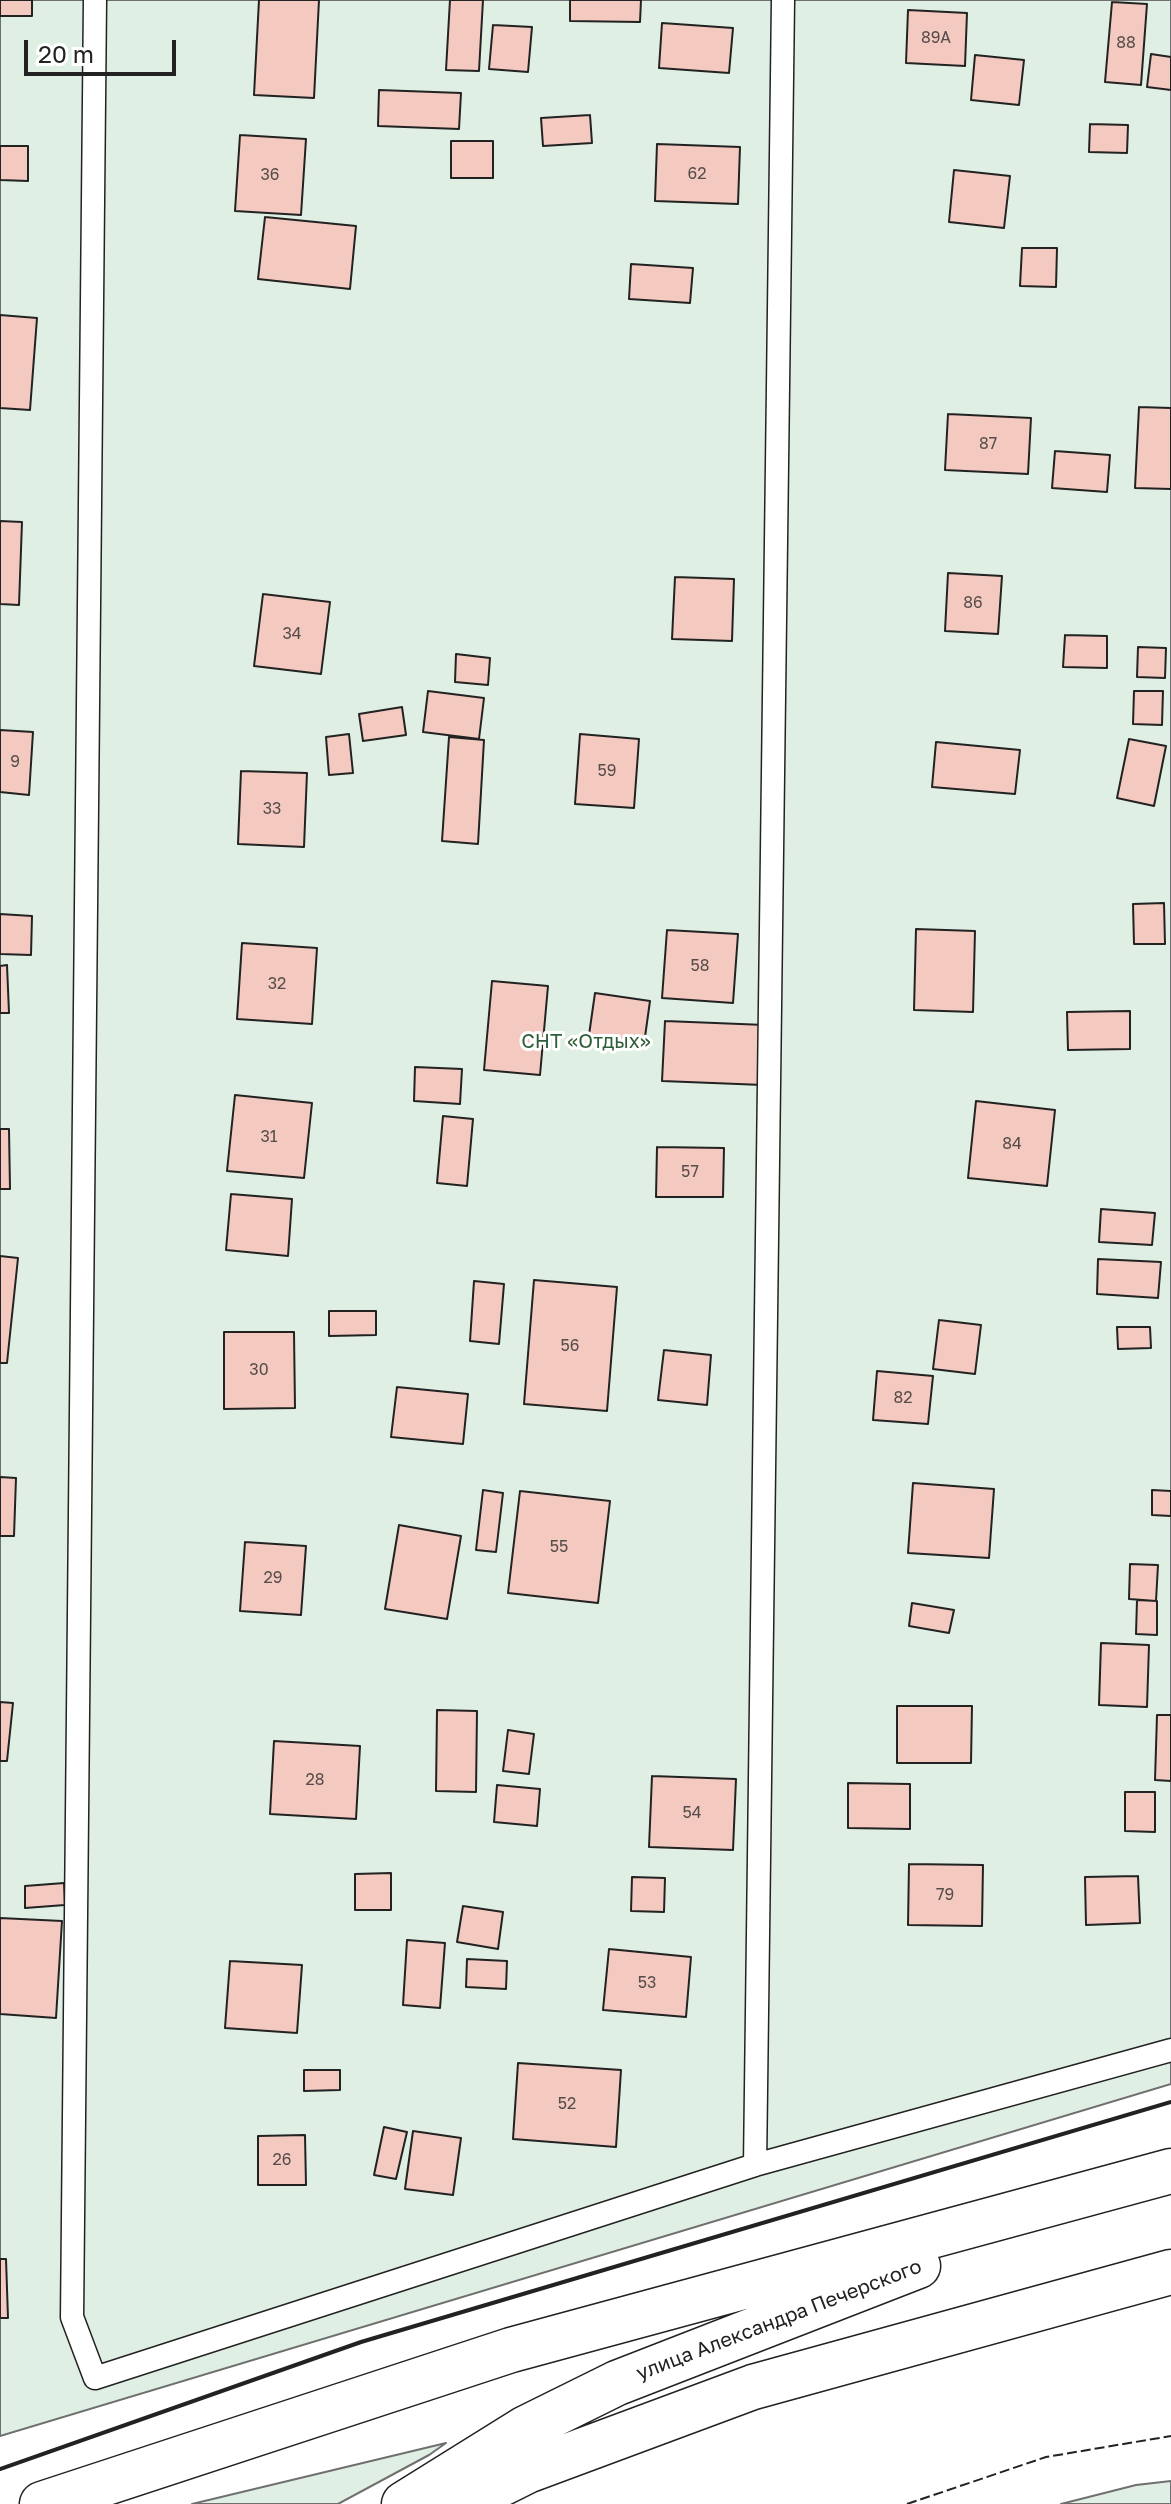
<!DOCTYPE html>
<html>
<head>
<meta charset="utf-8">
<style>
  body { margin:0 }
  #map { position:relative; width:1171px; height:2504px; overflow:hidden; background:#fff; font-family:"Golos Text",sans-serif }
  canvas { display:block }
  .scale { position:absolute; left:24px; top:40px; width:152px; height:36px; box-sizing:border-box; border:4px solid #222; border-top:0; padding-left:10px; font-size:24px; line-height:28px; white-space:nowrap; color:#222; -webkit-text-stroke:6px #fff; paint-order:stroke }
</style>
</head>
<body>
<div id="map">
<canvas width="1171" height="2504"></canvas>
<div class="scale">20 m</div>
</div>
<script>
const ctx = document.querySelector('canvas').getContext('2d');
ctx.lineJoin = 'round';
function fillPath(path, color) { ctx.fillStyle = color; ctx.fill(path, 'evenodd'); }
const poly = rows => new Path2D(rows.map(r => 'M' + r).join(''));
function trace(path, color, width, dash) { ctx.strokeStyle = color; ctx.lineWidth = width; ctx.lineCap = dash ? 'butt' : 'round'; ctx.setLineDash(dash || []); ctx.stroke(path); }
function label(font, color, halo, rows, align = 'center') {
  ctx.font = font + ' "Golos Text",sans-serif'; ctx.lineWidth = 6; ctx.setLineDash([]); ctx.textBaseline = 'middle'; ctx.strokeStyle = halo; ctx.fillStyle = color; for (const [text, x, y, turn = 0] of rows) {
    ctx.save(); ctx.translate(x, y); ctx.rotate((+turn || 0) * Math.PI / 180); ctx.textAlign = isNaN(turn) ? turn : align; if (halo) ctx.strokeText(text, 0, 0); ctx.fillText(text, 0, 0); ctx.restore();
  }
}
const green = poly([
  [0,0,1171,0,1171,2084,0,2436,0,0],
  [446,2443,429,2455,338,2504,192,2504,446,2443],
  [1171,2481,1171,2504,1061,2504,1136,2485,1171,2481]
]);
const building = poly([
  [0,0,32,0,32,16,0,16,0,0],
  [259,0,319,0,314,98,254,95,259,0],
  [450,0,483,0,479,71,446,70,450,0],
  [570,0,641,0,640,22,570,21,570,0],
  [1112,2,1147,4,1141,85,1105,82,1112,2],
  [908,10,967,13,965,66,906,63,908,10],
  [662,23,733,28,729,73,659,68,662,23],
  [493,25,532,27,528,72,489,69,493,25],
  [1151,54,1171,57,1171,90,1147,87,1151,54],
  [975,55,1024,60,1019,105,971,100,975,55],
  [379,90,461,93,459,129,378,126,379,90],
  [590,115,592,143,543,146,541,118,590,115],
  [1090,124,1128,125,1127,153,1089,152,1090,124],
  [240,135,306,139,301,215,235,211,240,135],
  [451,141,493,141,493,178,451,178,451,141],
  [657,144,740,147,738,204,655,201,657,144],
  [0,146,28,146,28,181,0,180,0,146],
  [954,170,1010,176,1004,228,949,222,954,170],
  [265,217,356,226,350,289,258,279,265,217],
  [1022,248,1057,248,1056,287,1020,286,1022,248],
  [631,264,693,268,690,303,629,299,631,264],
  [0,315,37,318,30,410,0,408,0,315],
  [1139,407,1171,408,1171,489,1135,488,1139,407],
  [948,414,1031,418,1028,474,945,470,948,414],
  [1055,451,1110,455,1107,492,1052,488,1055,451],
  [0,521,22,522,19,605,0,604,0,521],
  [948,573,1002,576,998,634,945,631,948,573],
  [675,577,734,579,732,641,672,639,675,577],
  [263,594,330,602,321,674,254,666,263,594],
  [1065,635,1107,636,1107,668,1063,667,1065,635],
  [1138,647,1166,648,1165,678,1137,677,1138,647],
  [456,654,490,658,488,685,455,682,456,654],
  [428,691,484,698,479,739,423,732,428,691],
  [1134,691,1163,691,1162,725,1133,724,1134,691],
  [402,707,406,735,363,741,359,714,402,707],
  [0,730,33,732,29,795,0,792,0,730],
  [349,734,353,773,329,775,326,737,349,734],
  [580,734,639,739,634,808,575,804,580,734],
  [449,737,484,740,478,844,442,841,449,737],
  [1129,739,1166,746,1154,806,1117,798,1129,739],
  [936,742,1020,750,1015,794,932,787,936,742],
  [241,771,307,773,304,847,238,844,241,771],
  [1164,903,1165,944,1134,944,1133,904,1164,903],
  [0,914,32,916,31,955,0,954,0,914],
  [916,929,975,931,973,1012,914,1010,916,929],
  [667,930,738,934,733,1003,662,998,667,930],
  [242,943,317,948,312,1024,237,1019,242,943],
  [7,965,9,1013,0,1013,0,966,7,965],
  [492,981,548,986,540,1075,484,1070,492,981],
  [595,993,650,1001,644,1044,589,1035,595,993],
  [1130,1011,1130,1049,1068,1050,1067,1012,1130,1011],
  [665,1021,765,1025,763,1085,662,1081,665,1021],
  [415,1067,462,1069,460,1104,414,1101,415,1067],
  [235,1095,312,1103,304,1178,227,1171,235,1095],
  [976,1101,1055,1110,1047,1186,968,1178,976,1101],
  [443,1116,473,1119,467,1186,437,1183,443,1116],
  [0,1129,9,1129,10,1189,0,1189,0,1129],
  [657,1147,724,1148,723,1197,656,1197,657,1147],
  [231,1194,292,1199,288,1256,226,1250,231,1194],
  [1101,1209,1155,1213,1152,1245,1099,1242,1101,1209],
  [0,1256,18,1258,7,1363,0,1363,0,1256],
  [1098,1259,1161,1262,1158,1298,1097,1294,1098,1259],
  [534,1280,617,1287,607,1411,524,1404,534,1280],
  [474,1281,504,1284,499,1344,470,1341,474,1281],
  [329,1311,376,1311,376,1335,329,1336,329,1311],
  [939,1320,981,1325,975,1374,933,1369,939,1320],
  [1117,1327,1150,1327,1151,1348,1118,1349,1117,1327],
  [224,1332,294,1332,295,1408,224,1409,224,1332],
  [664,1350,711,1355,707,1405,658,1400,664,1350],
  [877,1371,933,1376,928,1424,873,1420,877,1371],
  [397,1387,468,1394,463,1444,391,1437,397,1387],
  [0,1477,16,1478,14,1536,0,1536,0,1477],
  [913,1483,994,1489,989,1558,908,1553,913,1483],
  [483,1490,503,1493,496,1552,476,1550,483,1490],
  [1152,1490,1171,1491,1171,1516,1152,1515,1152,1490],
  [520,1491,610,1501,598,1603,508,1593,520,1491],
  [399,1525,461,1536,447,1619,385,1609,399,1525],
  [245,1542,306,1546,301,1615,240,1611,245,1542],
  [1130,1564,1158,1565,1156,1601,1129,1599,1130,1564],
  [1137,1600,1157,1601,1157,1635,1136,1634,1137,1600],
  [912,1603,954,1610,949,1633,909,1626,912,1603],
  [1101,1643,1149,1645,1147,1707,1099,1705,1101,1643],
  [0,1702,13,1703,7,1761,0,1761,0,1702],
  [897,1706,972,1706,971,1763,897,1763,897,1706],
  [437,1710,477,1711,476,1792,436,1791,437,1710],
  [1157,1715,1171,1715,1171,1781,1155,1780,1157,1715],
  [508,1730,534,1734,529,1774,503,1771,508,1730],
  [274,1741,360,1746,356,1819,270,1814,274,1741],
  [652,1776,736,1779,733,1850,649,1847,652,1776],
  [848,1783,910,1784,910,1829,848,1828,848,1783],
  [497,1785,540,1789,537,1826,494,1822,497,1785],
  [1125,1792,1155,1792,1155,1832,1125,1831,1125,1792],
  [909,1864,983,1865,982,1926,908,1925,909,1864],
  [391,1873,391,1910,355,1910,355,1874,391,1873],
  [1138,1876,1140,1923,1086,1925,1085,1877,1138,1876],
  [632,1877,665,1878,664,1912,631,1911,632,1877],
  [64,1883,65,1905,25,1908,25,1886,64,1883],
  [463,1906,503,1912,498,1949,457,1942,463,1906],
  [0,1918,62,1921,56,2018,0,2014,0,1918],
  [407,1940,445,1943,440,2008,403,2005,407,1940],
  [609,1949,691,1957,686,2017,603,2010,609,1949],
  [467,1959,507,1961,506,1989,466,1987,467,1959],
  [230,1961,302,1965,297,2033,225,2028,230,1961],
  [518,2063,621,2070,616,2147,513,2139,518,2063],
  [304,2070,340,2070,340,2090,304,2091,304,2070],
  [384,2127,407,2132,396,2179,374,2175,384,2127],
  [413,2131,461,2138,453,2195,405,2189,413,2131],
  [305,2135,306,2185,258,2185,258,2136,305,2135],
  [0,2259,6,2259,8,2318,0,2318,0,2259]
]);
const service = poly([
  [95,0,72,2317,95,2378,755,2165,1171,2050],
  [755,2165,783,0]
]);
const secondary = poly([
  [42,2504,511,2350,1171,2171],
  [404,2504,526,2428,617,2383,918,2266],
  [461,2504,527,2471,753,2387,1171,2272]
]);
const fence = poly([
  [907,2504,1046,2457,1171,2436]
]);
const wall = poly([
  [0,2469,361,2342,1171,2102]
]);
const numberNames = [
  ["89А",936,38],
  ["88",1126,43],
  ["62",697,174],
  ["36",270,175],
  ["87",988,444],
  ["86",973,603],
  ["34",292,634],
  ["9",15,762],
  ["59",607,771],
  ["33",272,809],
  ["58",700,966],
  ["32",277,984],
  ["31",269,1137],
  ["84",1012,1144],
  ["57",690,1172],
  ["56",570,1346],
  ["30",259,1370],
  ["82",903,1398],
  ["55",559,1547],
  ["29",273,1578],
  ["28",315,1780],
  ["54",692,1813],
  ["79",945,1895],
  ["53",647,1983],
  ["52",567,2104],
  ["26",282,2160]
];
const parkNames = [
  ["СНТ «Отдых»",586,1042]
];
const streetNames = [
  ["улица Александра Печерского",779,2320,-21]
];
fillPath(green, '#e0efe3');
trace(green, '#6f6f6f', 2);
fillPath(building, '#f3c9c0');
trace(building, '#222', 2);
trace(service, '#222', 25);
trace(secondary, '#222', 47);
trace(service, '#fff', 22);
trace(secondary, '#fff', 44);
trace(fence, '#222', 2, [10, 4]);
trace(wall, '#222', 4);
label('16px', '#564c4a', null, numberNames);
label('20px', '#2f5e38', '#fff', parkNames);
label('20px', '#222', '#fff', streetNames);
</script>
</body>
</html>
